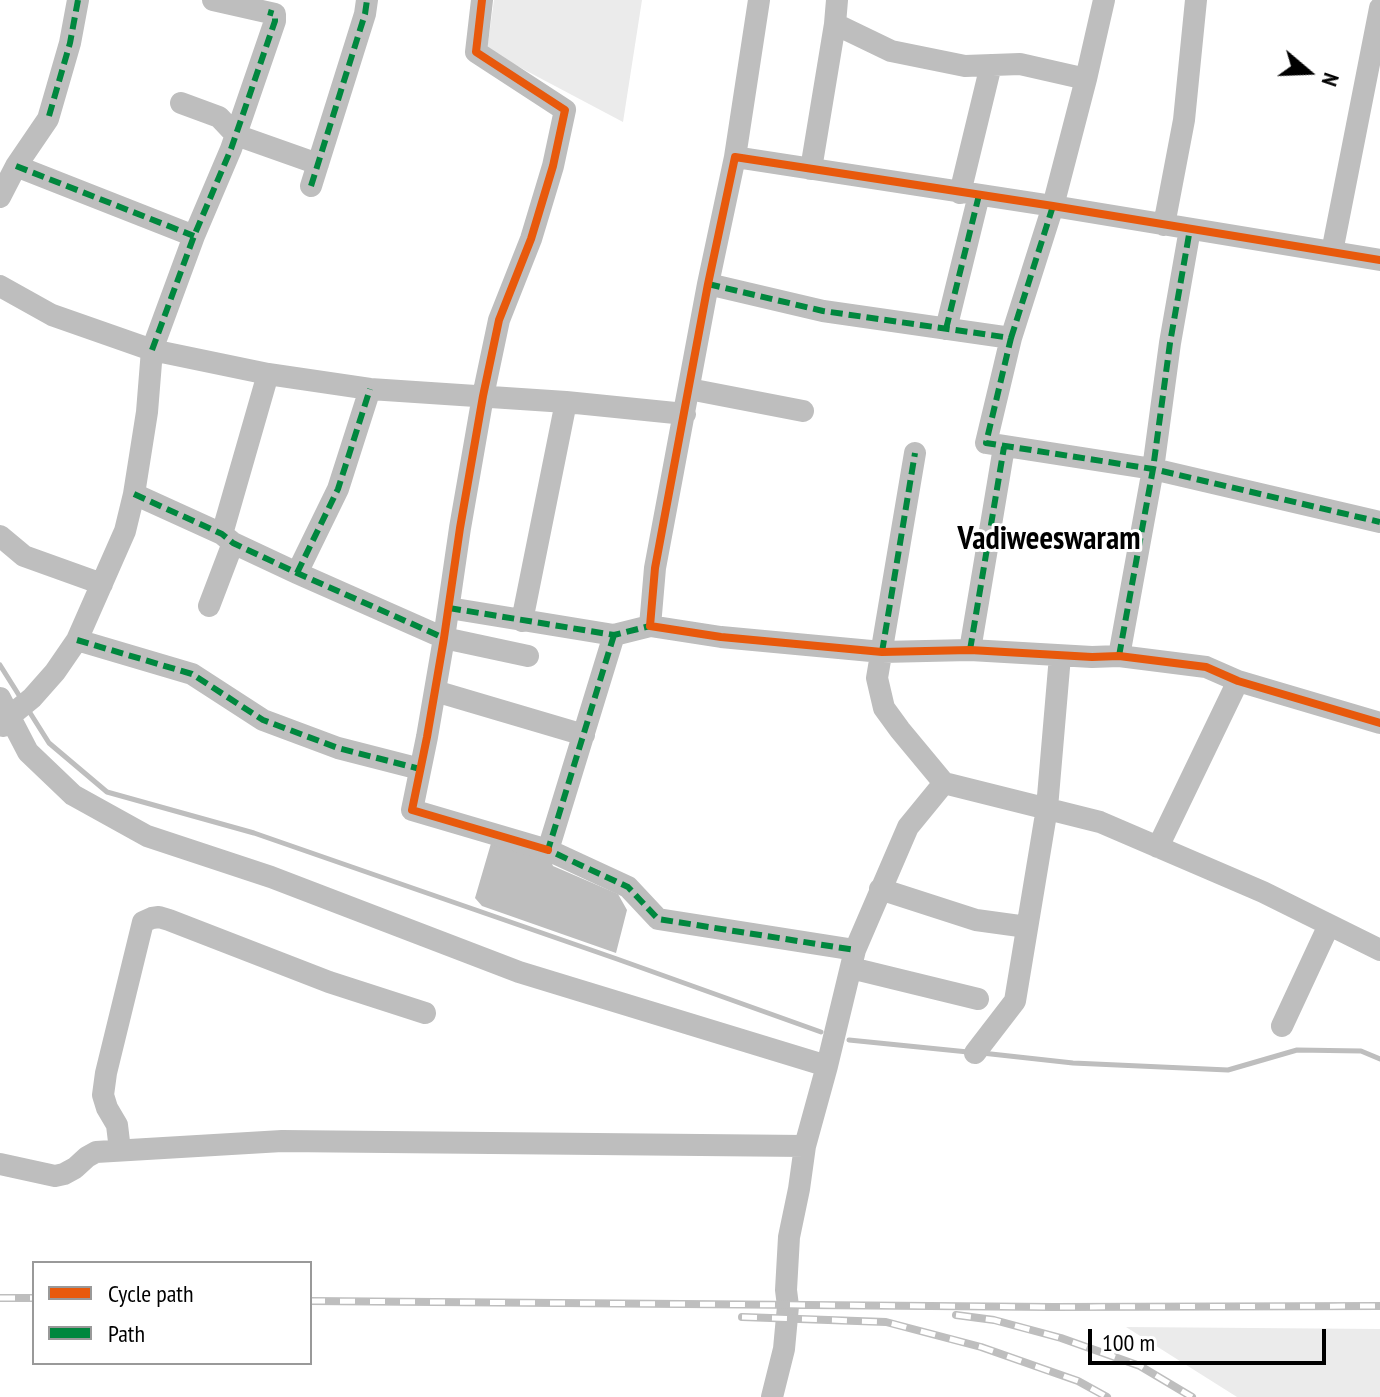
<!DOCTYPE html>
<html>
<head>
<meta charset="utf-8">
<style>
  body { margin:0 }
  #map { position:relative; width:1380px; height:1397px; overflow:hidden; background:#fff; font-family:"PT Sans Narrow",sans-serif }
  canvas { display:block }
  .legend { position:absolute; left:32px; top:1261px; width:280px; height:104px; box-sizing:border-box; background:#fff; border:2px solid #999; margin:0; padding:10px 14px; list-style:none; font-size:24px; color:#000 }
  .legend li { display:flex; align-items:center; gap:16px; height:40px }
  .legend b { width:40px; border:2px solid #999 }
  .north { position:absolute; left:1268px; top:32px; width:80px; height:80px; -webkit-text-stroke:6px #fff; paint-order:stroke; rotate:109deg; font-size:22px; font-weight:700; line-height:32px; text-align:center; color:#000 }
  .north::after { content:''; display:block; margin:auto; width:28px; height:36px; background:#000; clip-path:polygon(50% 0,100% 100%,50% 72%,0 100%) }
  .scale { position:absolute; left:1088px; top:1329px; width:238px; height:36px; box-sizing:border-box; border:4px solid #000; border-top:0; padding-left:10px; font-size:24px; line-height:28px; white-space:nowrap; color:#000; -webkit-text-stroke:6px #fff; paint-order:stroke }
</style>
</head>
<body>
<div id="map">
<canvas width="1380" height="1397"></canvas>
<ul class="legend">
<li><b style="height:10px;background:#e8590c"></b>Cycle path</li>
<li><b style="height:10px;background:#00873e"></b>Path</li>
</ul>
<div class="north">N</div>
<div class="scale">100 m</div>
</div>
<script>
const ctx = document.querySelector('canvas').getContext('2d');
ctx.lineJoin = 'round';
function fillPath(path, color) { ctx.fillStyle = color; ctx.fill(path, 'evenodd'); }
const poly = rows => new Path2D(rows.map(r => 'M' + r).join(''));
function trace(path, color, width, dash) { ctx.strokeStyle = color; ctx.lineWidth = width; ctx.lineCap = dash ? 'butt' : 'round'; ctx.setLineDash(dash || []); ctx.stroke(path); }
function label(font, color, halo, rows, align = 'center') {
  ctx.font = font + ' "PT Sans Narrow",sans-serif'; ctx.lineWidth = 6; ctx.setLineDash([]); ctx.textBaseline = 'middle'; ctx.strokeStyle = halo; ctx.fillStyle = color; for (const [text, x, y, turn = 0] of rows) {
    ctx.save(); ctx.translate(x, y); ctx.rotate((+turn || 0) * Math.PI / 180); ctx.textAlign = isNaN(turn) ? turn : align; if (halo) ctx.strokeText(text, 0, 0); ctx.fillText(text, 0, 0); ctx.restore();
  }
}
const green = poly([
  [494,0,642,0,623,122,487,50],
  [1126,1327,1380,1329,1380,1397,1237,1397]
]);
const water = poly([
  [492,840,549,856,553,866,618,894,627,910,616,953,482,906,475,898]
]);
const stream = poly([
  [0,665,22,700],
  [27,708,49,743,107,792,254,833,617,959,821,1032],
  [849,1040,968,1052],
  [982,1053,1073,1063,1228,1070,1297,1050,1361,1051,1380,1059]
]);
const minor = poly([
  [482,0,476,52,565,110,553,166,531,239,499,320,483,396,460,528,444,638,427,737,412,810,548,850],
  [835,24,891,51,965,66,1020,64,1086,79],
  [181,103,219,117,236,135,318,164],
  [735,157,759,0],
  [16,166,194,236],
  [811,169,835,24,837,0],
  [311,186,365,14,367,0],
  [960,193,991,65],
  [0,197,16,166,48,119,70,43,78,0],
  [1164,225,1184,120,1196,0],
  [1332,252,1380,8],
  [1380,260,1053,206,735,157,708,284,655,568,650,626,721,637,882,652,970,650,1092,657,1119,656,1206,667,1238,681,1380,723],
  [708,284,823,311,1011,338,986,443,1153,469,1380,522],
  [0,286,52,315,152,350,268,374,370,389,566,402,685,414],
  [946,329,979,195],
  [1011,338,1053,206,1086,79,1104,0],
  [689,389,803,411],
  [134,494,222,534,233,543,297,573,444,638,528,656],
  [222,534,268,374],
  [0,536,24,556,102,584],
  [297,573,338,489,370,389],
  [209,606,233,543],
  [449,608,614,635,650,626],
  [522,621,566,402],
  [614,635,548,850,628,887,658,919,855,950],
  [77,640,192,674,263,720,338,748,420,769],
  [970,650,1004,447],
  [1119,656,1153,469,1170,343,1190,229],
  [435,691,584,735],
  [0,698,28,752,73,795,147,836,271,877,519,972,827,1066],
  [3,726,10,716,32,698,55,672,77,640,125,531,134,494,147,412,152,350,194,236,231,149,275,21,275,14,213,0],
  [944,783,1100,822,1263,892,1380,950],
  [1158,847,1238,681],
  [880,889,976,920,1027,927],
  [851,968,978,999],
  [1282,1026,1329,925],
  [975,1053,1015,1001,1047,808,1060,656],
  [120,1150,117,1125,107,1108,103,1095,106,1073,141,930,143,922,152,918,159,917,169,920,329,982,425,1013],
  [0,1164,55,1176,64,1174,75,1168,87,1157,96,1152,282,1141,805,1146],
  [772,1397,784,1349,788,1306,786,1290,789,1237,799,1189,805,1146,827,1066,855,950,908,827,944,783,900,730,884,708,877,678,915,453]
]);
const rail = poly([
  [0,1298,34,1298],
  [310,1301,1054,1307,1380,1306],
  [956,1315,994,1320,1061,1338,1140,1366,1192,1397],
  [742,1317,886,1322,981,1347,1078,1381,1107,1397]
]);
const quiet = poly([
  [49,116,70,43,78,0],
  [16,166,194,236],
  [311,186,365,14,367,0],
  [708,284,823,311,1011,338,986,443,1153,469,1380,522],
  [946,329,979,195],
  [1011,338,1053,206],
  [152,350,194,236,231,149,275,21,275,14,268,12],
  [134,494,222,534,233,543,297,573,444,638],
  [297,573,338,489,370,389],
  [449,608,614,635,650,626],
  [614,635,548,850,628,887,658,919,855,950],
  [77,640,192,674,263,720,338,748,420,769],
  [970,650,1004,447],
  [882,652,915,453],
  [1119,656,1153,469,1170,343,1190,229]
]);
const cycleway = poly([
  [482,0,476,52,565,110,553,166,531,239,499,320,483,396,460,528,444,638,427,737,412,810,548,850],
  [1380,260,1053,206,735,157,708,284,655,568,650,626,721,637,882,652,970,650,1092,657,1119,656,1206,667,1238,681,1380,723]
]);
const districtNames = [
  ["Vadiweeswaram",1049,540]
];
fillPath(green, '#ebebeb');
fillPath(water, '#bebebe');
trace(stream, '#bebebe', 5);
trace(minor, '#bebebe', 22);
trace(rail, '#bebebe', 8);
trace(rail, '#fff', 5, [15]);
trace(quiet, '#00873e', 6, [12, 6]);
trace(cycleway, '#e8590c', 8);
label('bold 32px', '#000', '#fff', districtNames);
</script>
</body>
</html>
